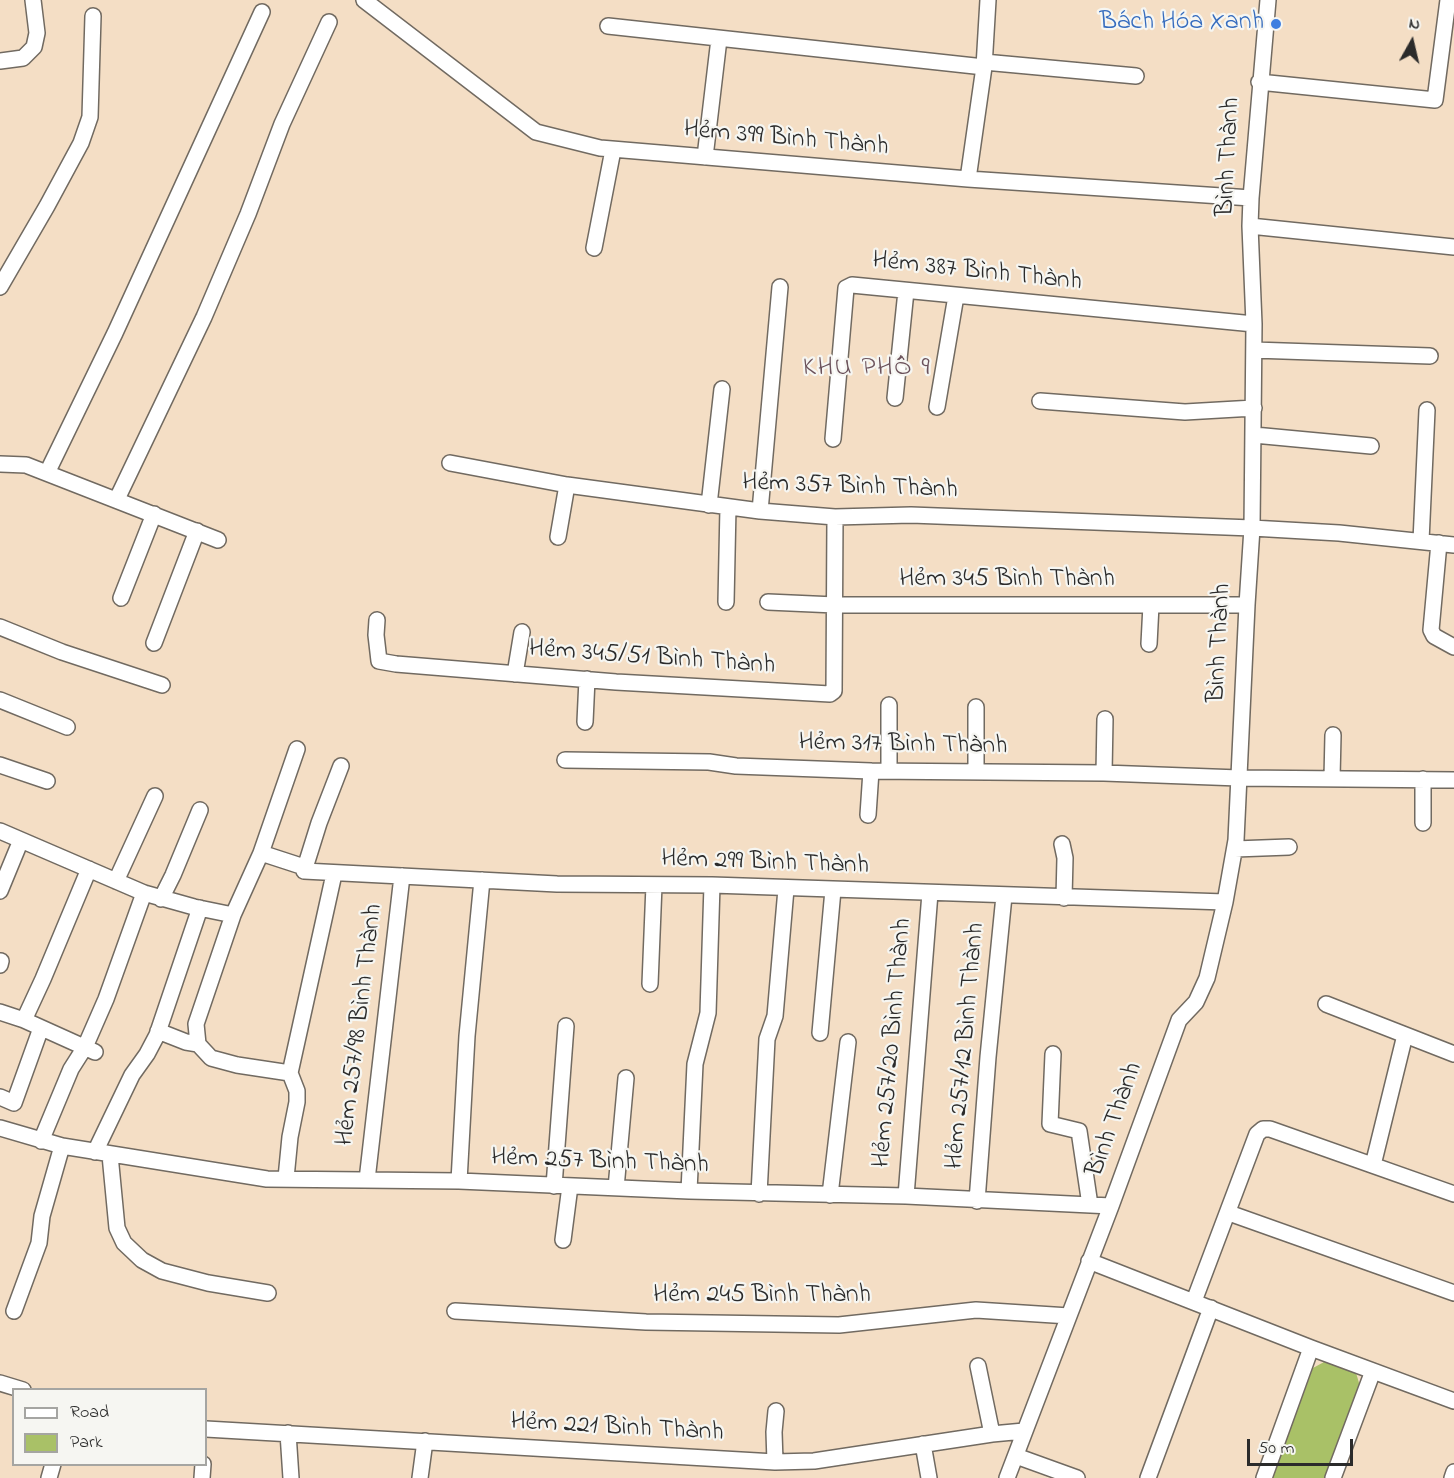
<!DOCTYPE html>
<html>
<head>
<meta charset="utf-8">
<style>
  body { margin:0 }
  #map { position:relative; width:1454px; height:1478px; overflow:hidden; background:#f4dec5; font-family:"Indie Flower",sans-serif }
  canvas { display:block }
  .legend { position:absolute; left:12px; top:1388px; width:195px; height:78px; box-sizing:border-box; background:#f6f6f2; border:2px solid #a5a5a2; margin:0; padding:8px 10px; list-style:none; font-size:18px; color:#2b2b2b }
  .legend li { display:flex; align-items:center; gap:12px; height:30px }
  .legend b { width:30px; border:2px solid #a5a5a2 }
  .north { position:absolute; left:1382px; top:12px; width:60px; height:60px; -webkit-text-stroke:4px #f6f6f2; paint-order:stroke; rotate:8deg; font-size:16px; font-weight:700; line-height:24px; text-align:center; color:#2b2b2b }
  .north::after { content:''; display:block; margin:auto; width:21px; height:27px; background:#2b2b2b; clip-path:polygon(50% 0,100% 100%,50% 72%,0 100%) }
  .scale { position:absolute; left:1247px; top:1439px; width:106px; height:27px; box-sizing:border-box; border:3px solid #2b2b2b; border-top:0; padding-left:8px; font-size:18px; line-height:21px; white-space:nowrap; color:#2b2b2b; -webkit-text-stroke:4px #f6f6f2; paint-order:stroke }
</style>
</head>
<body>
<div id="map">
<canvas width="1454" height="1478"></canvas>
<ul class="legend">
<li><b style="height:8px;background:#fff"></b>Road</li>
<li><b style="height:16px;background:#a9c167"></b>Park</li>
</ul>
<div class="north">N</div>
<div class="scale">50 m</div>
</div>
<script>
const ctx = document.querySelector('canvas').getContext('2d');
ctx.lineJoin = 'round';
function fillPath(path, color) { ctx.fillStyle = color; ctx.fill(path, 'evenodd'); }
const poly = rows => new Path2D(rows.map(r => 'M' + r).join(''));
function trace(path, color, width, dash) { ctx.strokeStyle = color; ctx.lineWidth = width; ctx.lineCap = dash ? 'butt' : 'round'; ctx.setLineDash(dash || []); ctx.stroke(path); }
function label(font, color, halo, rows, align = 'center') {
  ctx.font = font + ' "Indie Flower",sans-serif'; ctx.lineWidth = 4.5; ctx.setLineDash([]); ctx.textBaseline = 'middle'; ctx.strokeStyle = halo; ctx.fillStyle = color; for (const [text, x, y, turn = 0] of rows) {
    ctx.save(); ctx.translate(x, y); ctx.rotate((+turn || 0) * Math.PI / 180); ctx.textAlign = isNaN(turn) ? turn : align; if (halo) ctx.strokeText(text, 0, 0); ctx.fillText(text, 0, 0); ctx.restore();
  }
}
const green = poly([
  [1324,1362,1356,1373,1360,1386,1326,1478,1272,1478,1313,1368]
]);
const minor = poly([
  [364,0,536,132,600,148,968,179,1251,198],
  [608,26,984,67],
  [0,61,23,58,34,47,37,33,33,0],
  [984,62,1136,76],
  [1259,82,1435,100,1448,0],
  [705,157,719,39],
  [968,179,984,67,988,0],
  [1250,226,1454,247],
  [594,248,613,150],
  [0,287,47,206,81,143,90,117,93,16],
  [1254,350,1430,356],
  [895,398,906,291],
  [1040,401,1185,412,1254,408],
  [937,407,956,296],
  [1254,435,1371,446],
  [833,439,846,288,852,285,1254,324],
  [450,463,567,485,760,511,835,517,911,515,1252,528,1339,533,1454,545],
  [0,464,26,465,218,540],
  [47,473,115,333,262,12],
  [117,499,204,317,248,214,282,124,329,22],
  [709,505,722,389],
  [760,511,780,287],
  [558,537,567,485],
  [1421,541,1427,410],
  [1439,543,1431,630,1434,636,1454,647],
  [121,598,154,514],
  [726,602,728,507],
  [768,602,835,605,1247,605],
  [377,620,376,635,379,661,396,664,616,682,830,694,834,691,835,517],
  [0,627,62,652,162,685],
  [154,643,197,531],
  [1149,644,1151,605],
  [515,674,522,632],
  [0,700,67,727],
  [889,705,889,770],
  [585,722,587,679],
  [565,760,709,762,736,766,871,771,1104,773,1239,778,1454,780],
  [0,765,47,781],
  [341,766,319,823,304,871,557,884,712,885,1225,902],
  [976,772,976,707],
  [1104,773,1105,719],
  [1332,778,1333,735],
  [868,815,871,771],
  [1423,823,1423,779],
  [0,831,144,893,194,907,233,915,261,853,304,867],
  [1062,844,1065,858,1064,898],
  [1235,849,1289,847],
  [261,853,297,749],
  [116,881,155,796],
  [0,891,21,840],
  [161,899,173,875,200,810],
  [233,915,196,1024,198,1044,211,1058,237,1065,290,1073],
  [0,965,1,961],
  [650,984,654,885],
  [1326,1004,1454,1054],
  [0,1012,24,1020,95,1052],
  [24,1020,43,979,89,869],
  [158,1031,186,1042,198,1044],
  [820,1033,833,890],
  [1053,1054,1050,1124,1079,1131,1090,1205],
  [0,1097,14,1103,41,1028],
  [0,1128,62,1146,267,1179,459,1181,689,1191,906,1196,1111,1206],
  [41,1141,71,1069,85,1047,106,999,144,893],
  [95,1152,132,1075,147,1054,157,1035,200,908],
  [110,1155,117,1228,124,1243,142,1260,162,1271,208,1283,268,1293],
  [1373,1165,1405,1035],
  [286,1178,290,1137,297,1102,297,1091,290,1073,334,874],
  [367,1180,402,876],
  [459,1181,467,1036,482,880],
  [554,1186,566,1026],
  [616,1188,626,1078],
  [689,1191,695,1064,708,1013,712,885],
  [759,1194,767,1039,775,1016,786,889],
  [830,1195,848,1042],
  [906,1196,930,893],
  [977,1201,988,1057,1004,896],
  [1229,1213,1454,1293],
  [563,1240,570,1186],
  [1089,1261,1311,1348,1454,1401],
  [1194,1301,1257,1134,1263,1129,1270,1129,1454,1194],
  [14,1311,39,1243,42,1216,62,1146],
  [455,1311,646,1322,839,1325,976,1310,1069,1316],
  [978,1366,992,1434],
  [0,1383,23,1390],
  [206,1429,775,1462,814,1461,992,1434,1024,1431],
  [288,1433,291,1478],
  [923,1444,929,1478],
  [1016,1456,1077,1478],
  [775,1462,774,1432,776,1411],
  [49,1478,53,1464],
  [202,1478,203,1464],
  [420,1478,425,1441],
  [1007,1478,1111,1206,1179,1020,1196,1002,1207,978,1225,902,1236,840,1247,605,1252,528,1254,324,1250,226,1251,198,1268,0],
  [1148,1478,1211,1308],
  [1264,1478,1311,1348],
  [1333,1478,1373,1371],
  [1452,1478,1454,1472]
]);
const markers = [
  [1276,24,6,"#3f7fe0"]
];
const shopNames = [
  ["Bách Hóa Xanh",1264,24]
];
const streetNames = [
  ["Hẻm 399 Bình Thành",786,140,5],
  ["Bình Thành",1230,157,-87],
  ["Hẻm 387 Bình Thành",977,273,6],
  ["Hẻm 357 Bình Thành",850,488,2],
  ["Hẻm 345 Bình Thành",1007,581],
  ["Bình Thành",1221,643,-87],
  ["Hẻm 345/51 Bình Thành",652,659,4],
  ["Hẻm 317 Bình Thành",903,746,1],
  ["Hẻm 299 Bình Thành",765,864,2],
  ["Hẻm 257/98 Bình Thành",361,1025,-83],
  ["Hẻm 257/20 Bình Thành",894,1043,-85],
  ["Hẻm 257/12 Bình Thành",967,1046,-85],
  ["Bình Thành",1116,1120,-70],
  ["Hẻm 257 Bình Thành",600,1163,2],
  ["Hẻm 245 Bình Thành",762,1297],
  ["Hẻm 221 Bình Thành",617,1429,3]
];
const neighbourhoodNames = [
  ["KHU PHỐ 9",867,370]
];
fillPath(green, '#a9c167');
trace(minor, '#716a61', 18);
trace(minor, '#fff', 15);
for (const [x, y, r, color] of markers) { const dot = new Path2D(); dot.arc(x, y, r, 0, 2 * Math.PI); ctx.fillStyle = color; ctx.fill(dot); trace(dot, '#f6f6f2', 2); }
label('26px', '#366cbe', '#f6f6f2', shopNames, 'right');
label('26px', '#2b2b2b', '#f6f6f2', streetNames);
ctx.letterSpacing = '1.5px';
label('27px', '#6b525b', '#f6f6f2', neighbourhoodNames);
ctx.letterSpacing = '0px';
</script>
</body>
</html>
